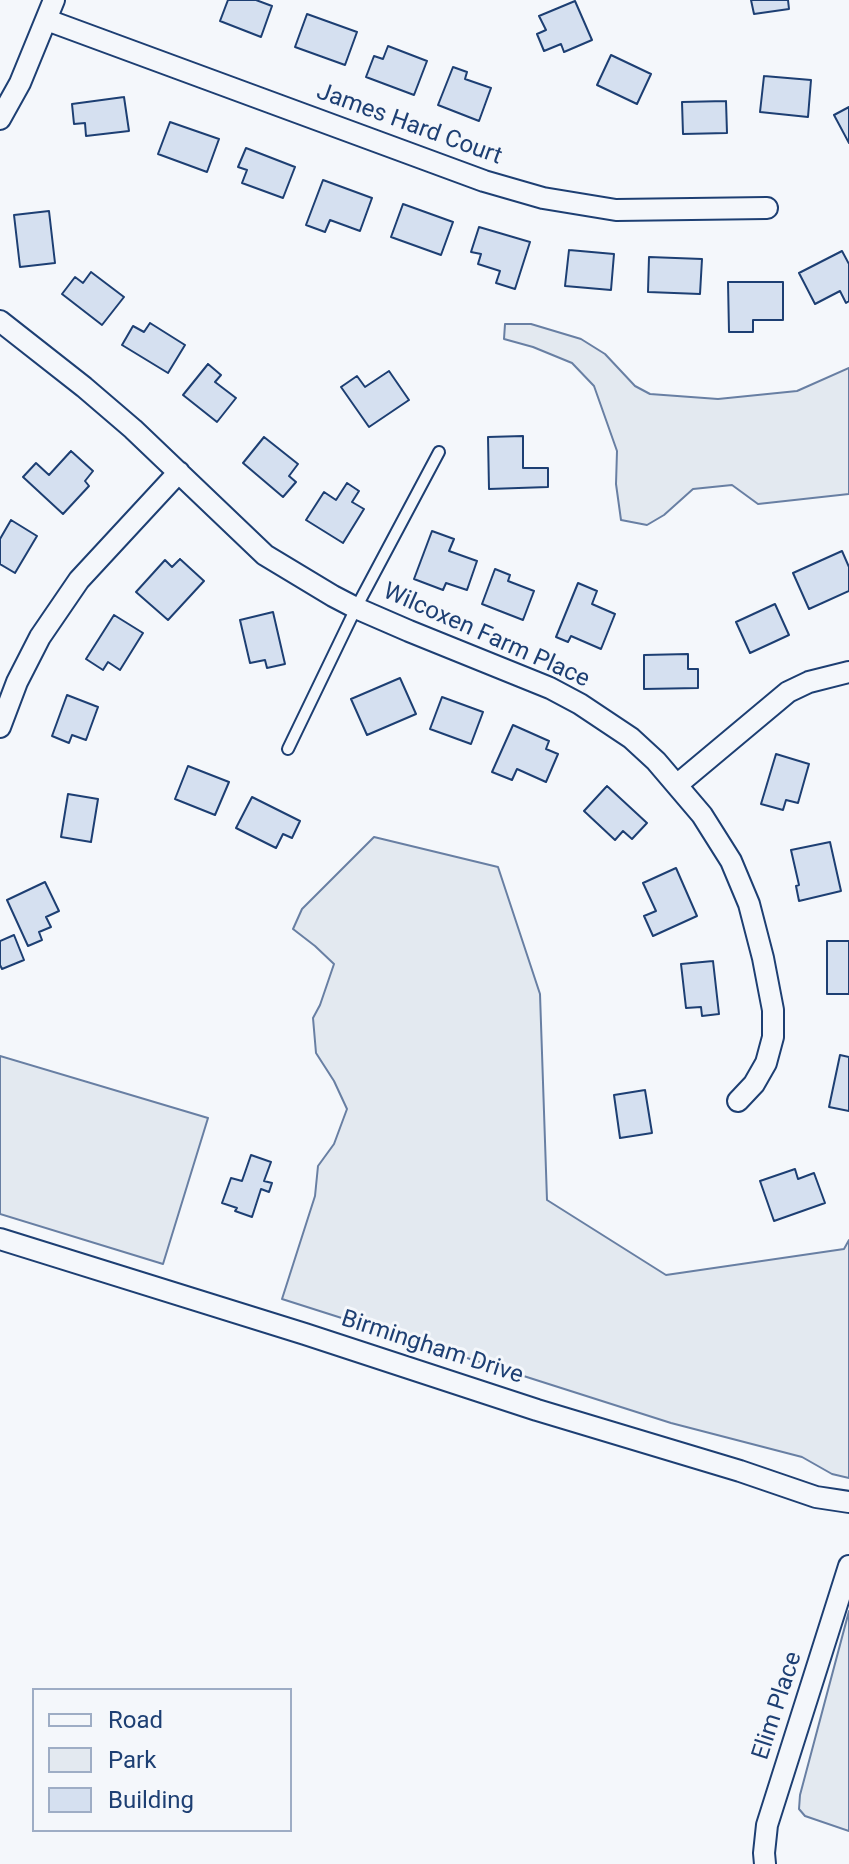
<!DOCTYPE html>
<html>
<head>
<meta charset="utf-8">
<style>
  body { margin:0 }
  #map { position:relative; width:849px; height:1864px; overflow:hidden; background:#f4f7fb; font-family:Roboto,sans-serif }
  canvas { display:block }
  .legend { position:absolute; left:32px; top:1688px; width:260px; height:144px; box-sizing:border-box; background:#f4f7fb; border:2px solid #9eadc5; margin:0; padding:10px 14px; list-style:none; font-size:24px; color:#1d3f73 }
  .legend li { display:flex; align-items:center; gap:16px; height:40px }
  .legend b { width:40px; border:2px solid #9eadc5 }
</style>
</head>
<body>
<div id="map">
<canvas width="849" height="1864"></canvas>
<ul class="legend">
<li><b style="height:10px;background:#f4f7fb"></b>Road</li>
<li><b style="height:22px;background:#e3e9f0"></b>Park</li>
<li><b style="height:22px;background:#d5e0f0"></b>Building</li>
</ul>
</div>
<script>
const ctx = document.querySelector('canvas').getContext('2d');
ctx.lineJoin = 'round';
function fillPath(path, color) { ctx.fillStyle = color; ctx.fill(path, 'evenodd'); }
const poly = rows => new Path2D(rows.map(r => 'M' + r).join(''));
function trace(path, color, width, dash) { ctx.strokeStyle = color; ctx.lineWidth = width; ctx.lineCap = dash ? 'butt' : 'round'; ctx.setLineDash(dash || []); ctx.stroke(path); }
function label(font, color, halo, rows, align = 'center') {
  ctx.font = font + ' Roboto,sans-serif'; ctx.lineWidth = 6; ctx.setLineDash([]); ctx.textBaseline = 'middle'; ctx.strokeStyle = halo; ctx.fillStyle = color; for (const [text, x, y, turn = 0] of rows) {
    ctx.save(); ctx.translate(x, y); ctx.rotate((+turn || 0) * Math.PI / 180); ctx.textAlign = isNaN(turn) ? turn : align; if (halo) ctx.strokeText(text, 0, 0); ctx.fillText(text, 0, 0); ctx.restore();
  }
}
const green = poly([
  [505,324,531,324,581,339,605,354,635,386,650,394,718,399,797,391,849,368,849,494,758,504,732,485,693,489,664,515,647,525,621,520,616,484,617,451,594,386,572,363,533,347,504,339,505,324],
  [374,837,498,867,540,994,547,1200,666,1275,844,1249,849,1240,849,1478,832,1474,802,1457,671,1423,282,1299,315,1196,318,1166,334,1144,347,1109,334,1081,316,1053,313,1018,320,1005,334,964,315,946,293,929,302,909,374,837],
  [0,1056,208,1118,163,1264,0,1214,0,1056],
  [849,1611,849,1831,805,1816,799,1809,800,1795,849,1611]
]);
const building = poly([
  [228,0,256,0,272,6,261,37,220,21,228,0],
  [751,0,788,0,789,9,754,14,751,0],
  [575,1,592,40,564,52,561,44,544,51,537,34,546,30,539,16,575,1],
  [307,14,357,32,345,65,295,47,307,14],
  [388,46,427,61,414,95,366,77,374,56,383,59,388,46],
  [611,55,651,74,637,104,597,85,611,55],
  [453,67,467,72,465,79,491,88,479,121,438,105,453,67],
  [764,76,811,80,808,117,760,112,764,76],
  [124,97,129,131,86,136,85,123,74,124,72,104,124,97],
  [726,101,727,133,683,134,682,102,726,101],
  [849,107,849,143,834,115,849,107],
  [170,122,219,139,207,172,158,154,170,122],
  [246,148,295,167,283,198,242,183,247,170,238,167,246,148],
  [323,180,372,198,360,231,330,220,325,232,306,225,323,180],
  [403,204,453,222,441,255,391,237,403,204],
  [49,211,55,263,20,267,14,215,49,211],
  [479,227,530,242,515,289,496,283,500,271,478,264,481,254,471,252,479,227],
  [569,250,614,254,611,290,565,286,569,250],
  [842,251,849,264,849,301,846,303,840,291,815,304,799,273,842,251],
  [649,257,702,259,700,294,648,292,649,257],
  [91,272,124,297,102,325,62,294,75,277,83,283,91,272],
  [728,282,783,282,783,320,753,320,753,332,729,332,728,282],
  [150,323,185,345,168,373,122,345,133,326,144,332,150,323],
  [208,364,221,375,215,382,236,398,217,422,183,395,208,364],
  [389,371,409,400,369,427,341,387,357,376,365,387,389,371],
  [523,436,523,468,548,468,548,487,489,489,488,437,523,436],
  [264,437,298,464,289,476,296,482,283,497,243,463,264,437],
  [71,451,93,471,85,481,89,486,63,514,23,477,36,463,49,475,71,451],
  [347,483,359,491,352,502,364,509,343,543,306,520,324,492,336,500,347,483],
  [11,520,37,536,15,573,0,564,0,539,11,520],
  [432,531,454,539,449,551,477,561,467,590,446,583,443,590,414,579,432,531],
  [842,551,849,567,849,591,809,609,793,573,842,551],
  [180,559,204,581,168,620,136,592,165,560,172,567,180,559],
  [495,569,510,575,508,581,534,591,523,620,482,604,495,569],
  [578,583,597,591,592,604,615,614,601,649,571,636,568,642,556,637,578,583],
  [775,604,789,635,750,653,736,622,775,604],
  [273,612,285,664,267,668,265,660,250,663,240,620,273,612],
  [114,615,143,633,120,670,108,662,103,670,86,659,114,615],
  [688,654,688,669,698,669,698,688,644,689,644,655,688,654],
  [400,678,416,714,367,735,351,699,400,678],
  [67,695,98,707,86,740,72,735,69,743,52,736,67,695],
  [442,697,483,712,471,744,430,729,442,697],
  [513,725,549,741,546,749,558,754,546,782,517,769,512,780,492,772,513,725],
  [776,754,809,764,798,803,786,800,783,810,761,804,776,754],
  [188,766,229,782,215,815,175,799,188,766],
  [607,786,647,823,632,839,623,831,615,840,584,811,607,786],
  [68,794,98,799,91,842,61,837,68,794],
  [252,797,300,821,292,838,283,834,276,848,236,828,252,797],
  [830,842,841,891,799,901,796,886,799,885,791,850,830,842],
  [676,868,697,916,653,936,644,916,656,911,643,883,676,868],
  [45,882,59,911,46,917,51,927,39,932,42,940,28,946,7,900,45,882],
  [14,935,24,960,2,969,0,965,0,941,14,935],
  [827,941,849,941,849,994,827,994,827,941],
  [713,961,719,1014,702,1016,701,1007,686,1008,681,964,713,961],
  [840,1055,849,1057,849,1111,829,1107,840,1055],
  [645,1090,652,1133,620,1138,614,1095,645,1090],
  [251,1155,271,1162,264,1181,272,1183,269,1192,261,1189,252,1217,235,1211,237,1208,222,1203,231,1178,242,1181,251,1155],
  [795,1169,798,1179,814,1173,825,1203,774,1221,760,1181,795,1169]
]);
const service = poly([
  [288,749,356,608,439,452]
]);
const minor = poly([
  [47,20,484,181,543,198,616,210,767,208],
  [0,119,20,83,54,0],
  [0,321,84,387,133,429,265,555,333,596,356,608,409,631,550,688,580,704,631,738,656,761,702,815,731,861,749,904,763,958,773,1010,773,1037,766,1063,754,1084,738,1101],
  [0,727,17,682,40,637,79,580,179,472],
  [678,784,788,692,809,682,849,672],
  [0,1239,305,1334,537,1410,740,1471,816,1497,849,1502],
  [765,1864,764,1853,767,1825,849,1566]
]);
const streetNames = [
  ["James Hard Court",409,125,20],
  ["Wilcoxen Farm Place",486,636,24],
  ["Birmingham Drive",432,1348,18],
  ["Elim Place",778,1706,-72]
];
fillPath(green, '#e3e9f0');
trace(green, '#687fa3', 2);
fillPath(building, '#d5e0f0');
trace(building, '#1d3f73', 2);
trace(service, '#1d3f73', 14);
trace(minor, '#1d3f73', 24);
trace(service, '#f4f7fb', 10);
trace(minor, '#f4f7fb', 20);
label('24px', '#1d3f73', '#f4f7fb', streetNames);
</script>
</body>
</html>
